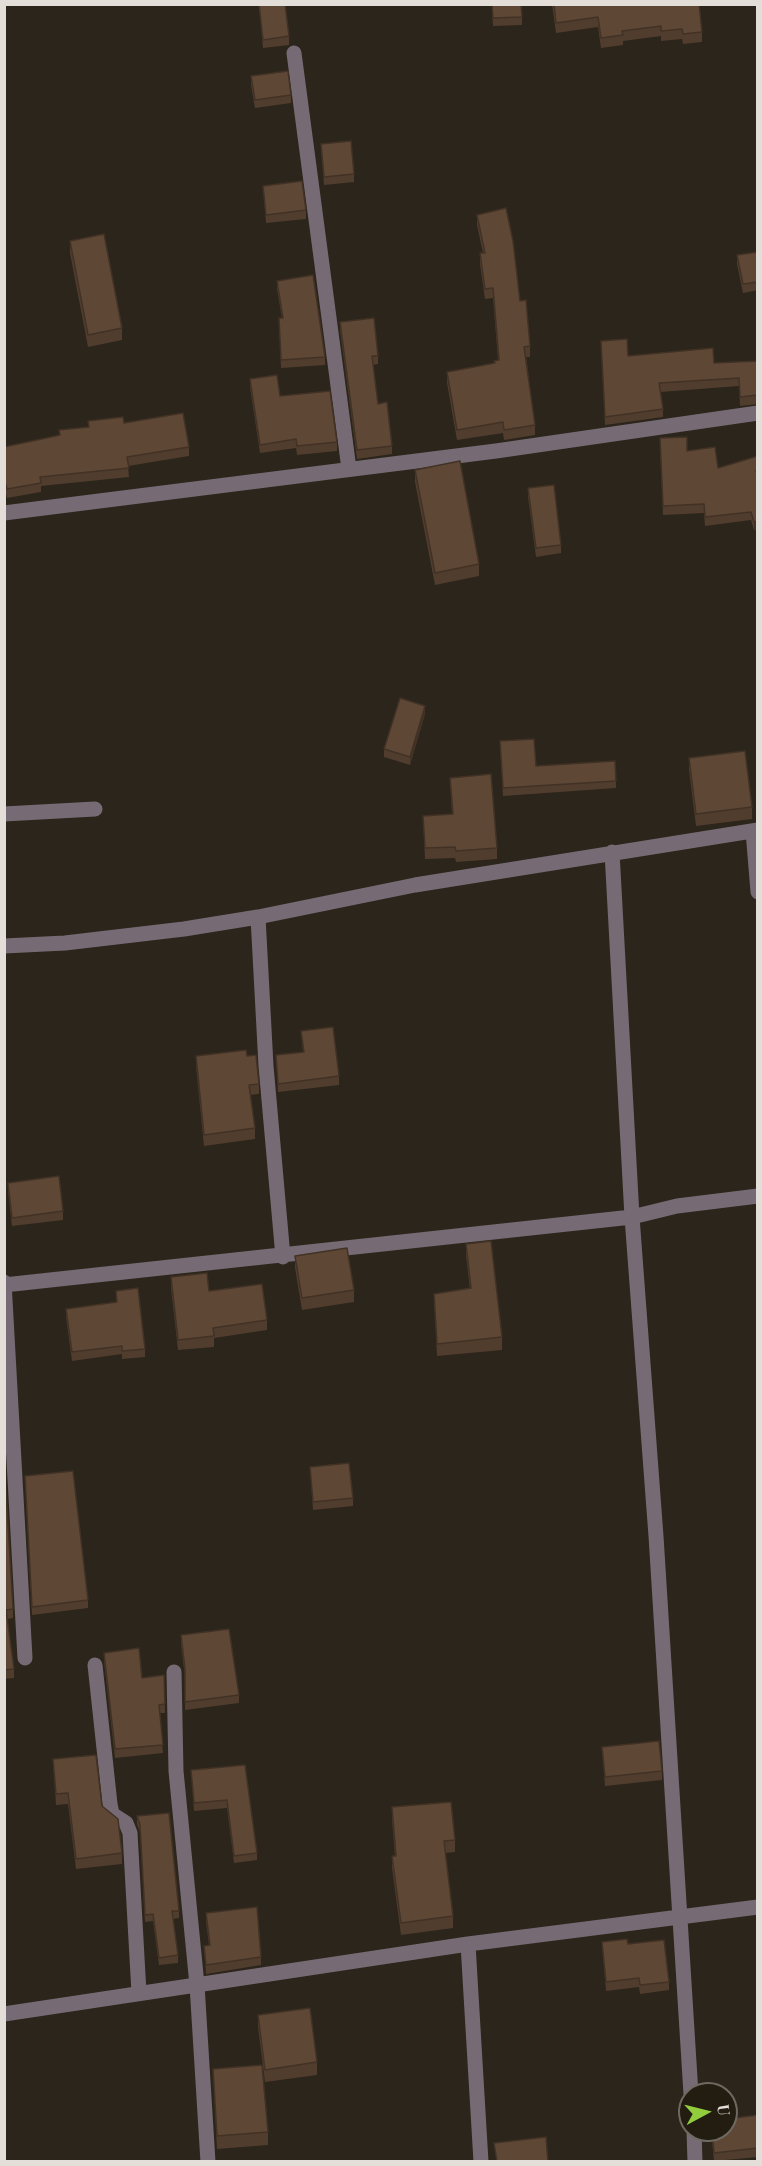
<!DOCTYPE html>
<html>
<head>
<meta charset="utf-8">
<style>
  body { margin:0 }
  #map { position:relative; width:762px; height:2166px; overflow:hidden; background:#2b251b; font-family:"Playfair Display",serif }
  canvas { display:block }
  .frame { position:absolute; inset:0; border:6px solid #e3dfd8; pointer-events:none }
  .north { position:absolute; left:678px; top:2082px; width:60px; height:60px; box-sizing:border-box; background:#221c11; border:2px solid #6f6a61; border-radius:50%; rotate:83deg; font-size:16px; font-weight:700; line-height:24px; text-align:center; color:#e3dfd8 }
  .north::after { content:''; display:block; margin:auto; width:21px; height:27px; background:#92cd3e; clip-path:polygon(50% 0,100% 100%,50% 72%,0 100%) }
</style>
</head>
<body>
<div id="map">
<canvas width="762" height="2166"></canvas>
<div class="frame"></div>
<div class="north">U</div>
</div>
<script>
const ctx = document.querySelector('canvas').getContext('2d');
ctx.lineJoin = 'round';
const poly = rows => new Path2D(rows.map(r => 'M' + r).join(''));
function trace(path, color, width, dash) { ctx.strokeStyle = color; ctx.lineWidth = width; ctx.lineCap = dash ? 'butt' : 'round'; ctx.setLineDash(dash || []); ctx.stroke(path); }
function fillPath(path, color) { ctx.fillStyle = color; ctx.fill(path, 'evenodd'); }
const minor = poly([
  [294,53,349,469],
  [4,513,496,451,758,413],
  [4,814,95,809],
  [753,831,758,892],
  [612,852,632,1217,656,1536,691,2094],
  [258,917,266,1066,283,1257],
  [4,946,65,943,184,929,258,917,415,885,758,830],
  [4,1282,25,1658],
  [4,1285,632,1217,677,1206,758,1196],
  [95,1665,110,1804,112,1814,126,1823,130,1833,139,1993],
  [174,1672,176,1771,197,1985,208,2162],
  [468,1944,481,2162],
  [4,2014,468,1944,758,1907],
  [694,2130,695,2162]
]);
const wall = poly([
  [259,4,289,36,289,45,263,48],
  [492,4,522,17,522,25,493,26],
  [552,4,699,4,702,32,702,42,683,44,682,39,661,41,661,36,623,41,623,45,601,48,598,27,556,33],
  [251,76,291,95,291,103,255,108,251,85],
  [321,144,354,174,354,182,324,185],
  [263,186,306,210,306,219,266,223],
  [477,215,520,301,530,346,530,357,526,357,535,425,535,435,504,440,503,433,457,440,447,383,447,372,494,364,498,360,493,298,485,299,480,264,480,253,483,253,477,225],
  [70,241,122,328,122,340,88,347,70,253],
  [758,252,758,290,743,293,737,264,737,255],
  [277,281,325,357,325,365,281,368,279,318,282,318,277,289],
  [340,322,378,356,378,364,373,365,378,404,392,446,392,454,357,459,340,330],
  [601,341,628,356,714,363,758,361,758,404,740,406,739,386,660,392,663,409,663,417,605,425],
  [250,379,280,396,337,442,337,451,297,455,296,448,260,453,250,387],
  [88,421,124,423,189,447,189,456,128,466,129,477,41,486,41,492,7,498,6,494,4,495,4,447,59,436,59,430,88,427],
  [660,446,687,451,718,468,758,456,758,529,754,530,751,520,705,526,704,513,663,515],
  [415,470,479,564,479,576,435,585,415,482],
  [528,488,561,545,561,553,536,557,528,497],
  [425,714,410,765,384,757,384,749],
  [500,741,536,766,616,781,616,788,503,796],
  [689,758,752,807,752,819,696,826,689,770],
  [450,778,497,848,497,859,456,862,455,858,425,859,423,816,452,814],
  [301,1031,339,1076,339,1085,278,1092,276,1055,303,1052],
  [196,1056,247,1056,259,1084,259,1094,250,1095,255,1128,255,1139,204,1146,196,1066],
  [8,1183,63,1211,63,1220,12,1226,8,1191],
  [466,1244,502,1337,502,1350,437,1356,434,1294,470,1289,466,1256],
  [295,1256,354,1290,354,1302,302,1310,295,1268],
  [171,1277,209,1291,267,1320,267,1330,214,1338,214,1347,178,1350,171,1288],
  [116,1291,145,1349,145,1357,122,1359,122,1354,72,1361,66,1317,66,1309,116,1302],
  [4,1457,13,1609,13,1618,7,1619,14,1669,14,1678,4,1679],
  [310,1467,353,1498,353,1506,313,1510],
  [25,1476,88,1600,88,1608,32,1615],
  [181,1635,239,1695,239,1703,185,1710,185,1677,181,1644],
  [104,1653,142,1678,164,1675,165,1713,159,1713,163,1753,115,1758,104,1661],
  [602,1747,662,1771,662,1780,605,1786],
  [53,1759,102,1806,122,1853,122,1864,76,1869,68,1804,56,1805],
  [245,1765,257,1853,257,1860,234,1863,227,1808,194,1811,191,1770],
  [392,1807,455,1840,455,1852,445,1853,453,1916,453,1928,401,1935,392,1868,392,1856,395,1856,392,1820],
  [137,1816,179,1911,179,1918,173,1919,178,1955,178,1963,159,1965,153,1921,145,1922,140,1832,137,1824],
  [206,1913,261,1957,261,1965,206,1974,204,1946,209,1945,206,1922],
  [602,1942,628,1944,669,1982,669,1990,640,1994,639,1987,606,1991],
  [258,2015,317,2062,317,2075,265,2082,258,2027],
  [213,2069,268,2132,268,2145,217,2149],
  [758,2115,758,2157,714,2161,711,2130,726,2130]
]);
const shadedWall = poly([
  [758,521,758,529,754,530,754,522],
  [425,706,425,714,410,765,410,757]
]);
const building = poly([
  [259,4,285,4,289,36,263,40,259,4],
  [492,4,521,4,522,17,493,18,492,4],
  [554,4,699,4,702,32,683,34,682,29,661,31,661,26,622,31,623,35,601,38,598,17,556,23,554,4],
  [288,71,291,95,255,100,251,76,288,71],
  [351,141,354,174,324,177,321,144,351,141],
  [302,181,306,210,266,215,263,186,302,181],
  [506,208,513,241,520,301,526,300,530,346,524,347,535,425,504,430,503,422,457,430,447,372,495,363,494,361,499,360,493,288,485,289,480,253,485,253,477,215,506,208],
  [104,234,122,328,88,335,70,241,104,234],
  [758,252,758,282,743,284,737,255,758,252],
  [313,275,325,357,281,360,279,318,283,318,277,281,313,275],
  [374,318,378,356,372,356,378,404,387,402,392,446,357,450,340,322,374,318],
  [627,339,628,356,713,348,714,363,758,361,758,395,740,397,739,378,659,383,663,409,605,417,601,341,627,339],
  [277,375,280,396,330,391,337,442,297,446,296,439,260,445,250,379,277,375],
  [183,413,189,447,127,457,129,468,40,477,41,483,7,489,6,485,4,486,4,447,60,435,59,430,89,427,88,421,123,417,124,423,183,413],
  [687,437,687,451,715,447,718,468,758,456,758,471,756,471,758,475,758,521,754,522,751,512,705,517,704,504,663,506,660,438,687,437],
  [460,461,479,564,435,573,415,470,460,461],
  [554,485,561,545,536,548,528,488,554,485],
  [400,698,425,706,410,757,384,749,400,698],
  [534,739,536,766,615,761,616,781,503,788,500,741,534,739],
  [745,751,752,807,696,814,689,758,745,751],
  [491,774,497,848,456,851,455,847,425,848,423,816,453,814,450,778,491,774],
  [333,1027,339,1076,278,1084,276,1055,304,1052,301,1031,333,1027],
  [246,1050,247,1056,256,1055,259,1084,249,1085,255,1128,204,1135,196,1056,246,1050],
  [59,1176,63,1211,12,1218,8,1183,59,1176],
  [491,1241,502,1337,437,1344,434,1294,471,1288,466,1244,491,1241],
  [347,1248,354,1290,302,1298,295,1256,347,1248],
  [207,1273,209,1291,262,1284,267,1320,213,1328,214,1336,178,1340,171,1277,207,1273],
  [138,1288,145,1349,122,1351,122,1346,72,1352,66,1309,117,1302,116,1291,138,1288],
  [4,1457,13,1609,6,1610,14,1669,4,1670,4,1457],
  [349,1463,353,1498,313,1502,310,1467,349,1463],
  [73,1471,88,1600,32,1607,25,1476,73,1471],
  [229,1629,239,1695,185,1702,185,1669,181,1635,229,1629],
  [139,1648,142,1678,164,1675,165,1704,159,1705,163,1745,115,1749,104,1653,139,1648],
  [659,1741,662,1771,605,1777,602,1747,659,1741],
  [96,1755,102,1806,118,1819,122,1853,76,1859,68,1793,56,1794,53,1759,96,1755],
  [245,1765,257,1853,234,1856,227,1800,194,1803,191,1770,245,1765],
  [451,1802,455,1840,444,1841,453,1916,401,1923,392,1856,396,1856,392,1807,451,1802],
  [169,1813,179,1911,172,1911,178,1955,159,1958,153,1914,145,1915,140,1825,137,1816,169,1813],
  [257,1907,261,1957,206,1965,204,1946,210,1945,206,1913,257,1907],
  [627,1939,628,1944,664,1940,669,1982,640,1985,639,1978,606,1982,602,1942,627,1939],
  [310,2008,317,2062,265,2070,258,2015,310,2008],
  [262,2065,268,2132,217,2136,213,2069,262,2065],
  [758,2115,758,2148,714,2153,712,2130,726,2130,726,2119,758,2115],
  [546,2137,548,2162,497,2162,494,2143,546,2137]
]);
trace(minor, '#766b74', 15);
fillPath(wall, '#513d2e');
fillPath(shadedWall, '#423225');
fillPath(building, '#5e4735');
trace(building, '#423225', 1.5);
</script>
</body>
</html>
